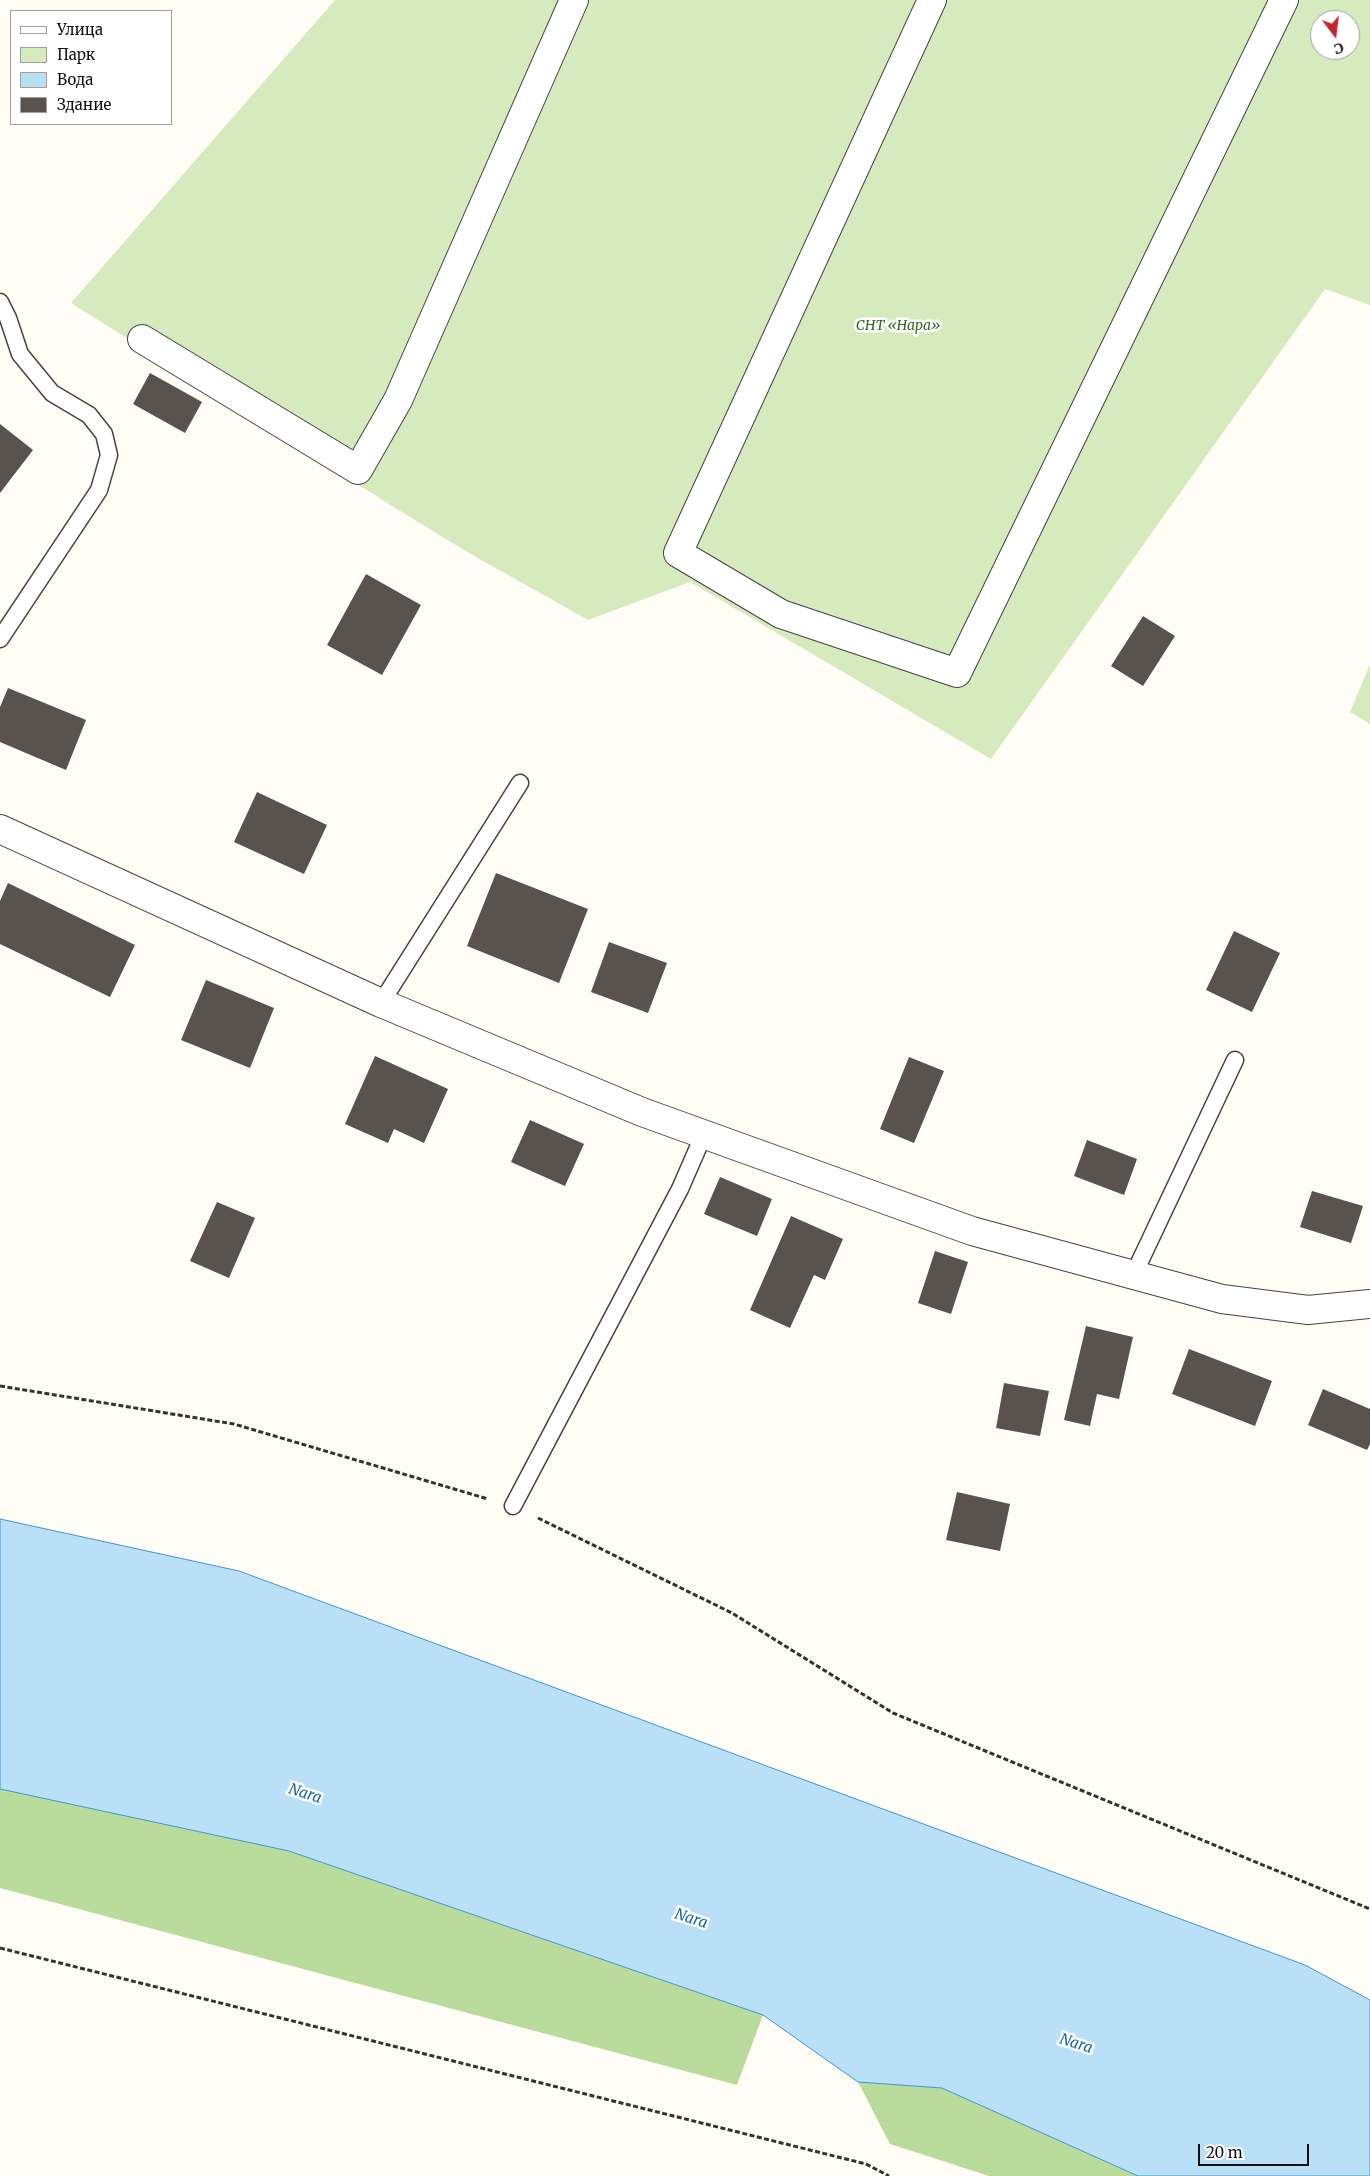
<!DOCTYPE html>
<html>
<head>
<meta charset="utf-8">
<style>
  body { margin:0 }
  #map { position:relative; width:1370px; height:2176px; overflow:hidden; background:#fffdf5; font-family:Merriweather,serif }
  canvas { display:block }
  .legend { position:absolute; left:10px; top:10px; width:162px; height:115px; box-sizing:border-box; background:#fff; border:1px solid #a0a0a0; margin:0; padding:6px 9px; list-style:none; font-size:15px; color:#111 }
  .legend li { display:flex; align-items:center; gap:10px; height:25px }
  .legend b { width:25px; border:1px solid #a0a0a0 }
  .north { position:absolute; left:1310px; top:10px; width:50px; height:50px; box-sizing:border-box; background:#fff; border:1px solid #a0a0a0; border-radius:50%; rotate:165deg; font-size:14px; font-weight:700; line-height:20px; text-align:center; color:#111 }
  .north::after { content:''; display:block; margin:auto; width:18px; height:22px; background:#c4262e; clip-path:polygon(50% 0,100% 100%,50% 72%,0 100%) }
  .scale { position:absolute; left:1198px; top:2144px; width:111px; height:22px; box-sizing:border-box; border:2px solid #111; border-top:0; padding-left:6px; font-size:15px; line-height:18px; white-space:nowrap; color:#111; -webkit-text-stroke:4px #fff; paint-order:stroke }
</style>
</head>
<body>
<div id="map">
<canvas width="1370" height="2176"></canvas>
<ul class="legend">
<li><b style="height:6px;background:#fff"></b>Улица</li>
<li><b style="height:14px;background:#d5ebbd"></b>Парк</li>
<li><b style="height:14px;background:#b9e0f7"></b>Вода</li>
<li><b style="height:14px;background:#5a524d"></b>Здание</li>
</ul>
<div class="north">С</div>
<div class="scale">20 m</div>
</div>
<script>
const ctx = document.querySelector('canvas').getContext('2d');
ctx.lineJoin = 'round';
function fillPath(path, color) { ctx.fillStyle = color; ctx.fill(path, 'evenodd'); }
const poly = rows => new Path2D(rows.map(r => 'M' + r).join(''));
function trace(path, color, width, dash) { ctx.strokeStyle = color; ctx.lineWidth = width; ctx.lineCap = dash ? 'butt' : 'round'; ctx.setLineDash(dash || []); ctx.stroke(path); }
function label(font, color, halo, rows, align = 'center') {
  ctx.font = font + ' Merriweather,serif'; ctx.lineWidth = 5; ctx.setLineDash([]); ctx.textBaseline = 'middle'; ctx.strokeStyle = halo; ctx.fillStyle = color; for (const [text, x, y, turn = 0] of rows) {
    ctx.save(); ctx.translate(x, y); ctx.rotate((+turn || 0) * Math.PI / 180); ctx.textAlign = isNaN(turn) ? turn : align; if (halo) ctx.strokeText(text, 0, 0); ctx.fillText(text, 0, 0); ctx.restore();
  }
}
const green = poly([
  [335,0,1370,0,1370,305,1325,289,991,759,690,582,588,620,469,553,392,506,71,303],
  [1320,20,1350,20,1350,50,1320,50],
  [1370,664,1370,724,1350,712]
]);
const forest = poly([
  [0,1789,289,1851,763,2015,737,2085,0,1888],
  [858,2082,942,2088,1138,2176,989,2176,890,2144]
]);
const water = poly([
  [0,1519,239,1571,1305,1965,1370,2000,1370,2176,1138,2176,942,2088,858,2082,763,2015,289,1851,0,1789,0,1519]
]);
const building = poly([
  [150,373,202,402,185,433,133,404],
  [0,424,33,450,0,493],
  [366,574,421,605,382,675,327,645],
  [1143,616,1175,636,1143,686,1111,666],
  [8,688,86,720,66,770,0,742,0,707],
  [257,792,327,825,304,874,234,842],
  [496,873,588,909,559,983,467,946],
  [8,883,135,945,110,997,0,944,0,901],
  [1234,931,1280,953,1252,1012,1206,990],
  [609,942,667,963,648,1013,591,992],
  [206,980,274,1008,250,1068,181,1040],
  [375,1056,448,1089,424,1143,394,1129,388,1143,345,1124],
  [909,1057,944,1071,914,1143,880,1129],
  [530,1120,584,1144,565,1186,511,1162],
  [1087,1140,1137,1159,1124,1195,1074,1176],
  [720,1177,772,1199,757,1236,704,1214],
  [1312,1191,1363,1206,1351,1243,1300,1227],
  [217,1202,255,1218,229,1278,190,1261],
  [791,1216,843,1239,825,1280,814,1275,790,1328,750,1310],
  [935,1251,968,1262,951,1314,918,1303],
  [1086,1326,1133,1337,1119,1399,1097,1394,1090,1426,1064,1420],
  [1189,1349,1272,1381,1255,1426,1172,1394],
  [1004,1383,1049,1391,1040,1436,996,1428],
  [1323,1389,1370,1409,1370,1444,1367,1450,1308,1425],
  [957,1492,1010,1504,1000,1551,946,1540]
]);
const path = poly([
  [0,1386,234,1424,488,1499],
  [538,1518,732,1613,893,1713,1370,1909],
  [0,1948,866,2164,889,2176]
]);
const lane = poly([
  [0,302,8,318,20,354,52,393,89,415,104,434,109,455,99,490,0,639],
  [381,1003,520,783],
  [1133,1276,1235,1060],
  [513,1506,680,1189,704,1134]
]);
const street = poly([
  [932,0,678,553,781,614,957,673,1284,0],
  [142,339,358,470,398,400,574,0],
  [0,829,381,1003,642,1112,972,1231,1222,1299,1308,1310,1370,1304]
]);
const parkNames = [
  ["СНТ «Нара»",898,326]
];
const waterNames = [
  ["Nara",305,1794,18],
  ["Nara",691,1919,18],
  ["Nara",1076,2044,18]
];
fillPath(green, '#d5ebbd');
fillPath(forest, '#b9dc9c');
fillPath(water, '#b9e0f7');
trace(water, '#3f96cf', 1);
fillPath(building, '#5a524d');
trace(lane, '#444', 19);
trace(street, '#444', 30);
trace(path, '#333', 3, [5, 2.5]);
trace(lane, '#fff', 16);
trace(street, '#fff', 28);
label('italic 14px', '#2f6b1f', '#fff', parkNames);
label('italic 15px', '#1768a6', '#fff', waterNames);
</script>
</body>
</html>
